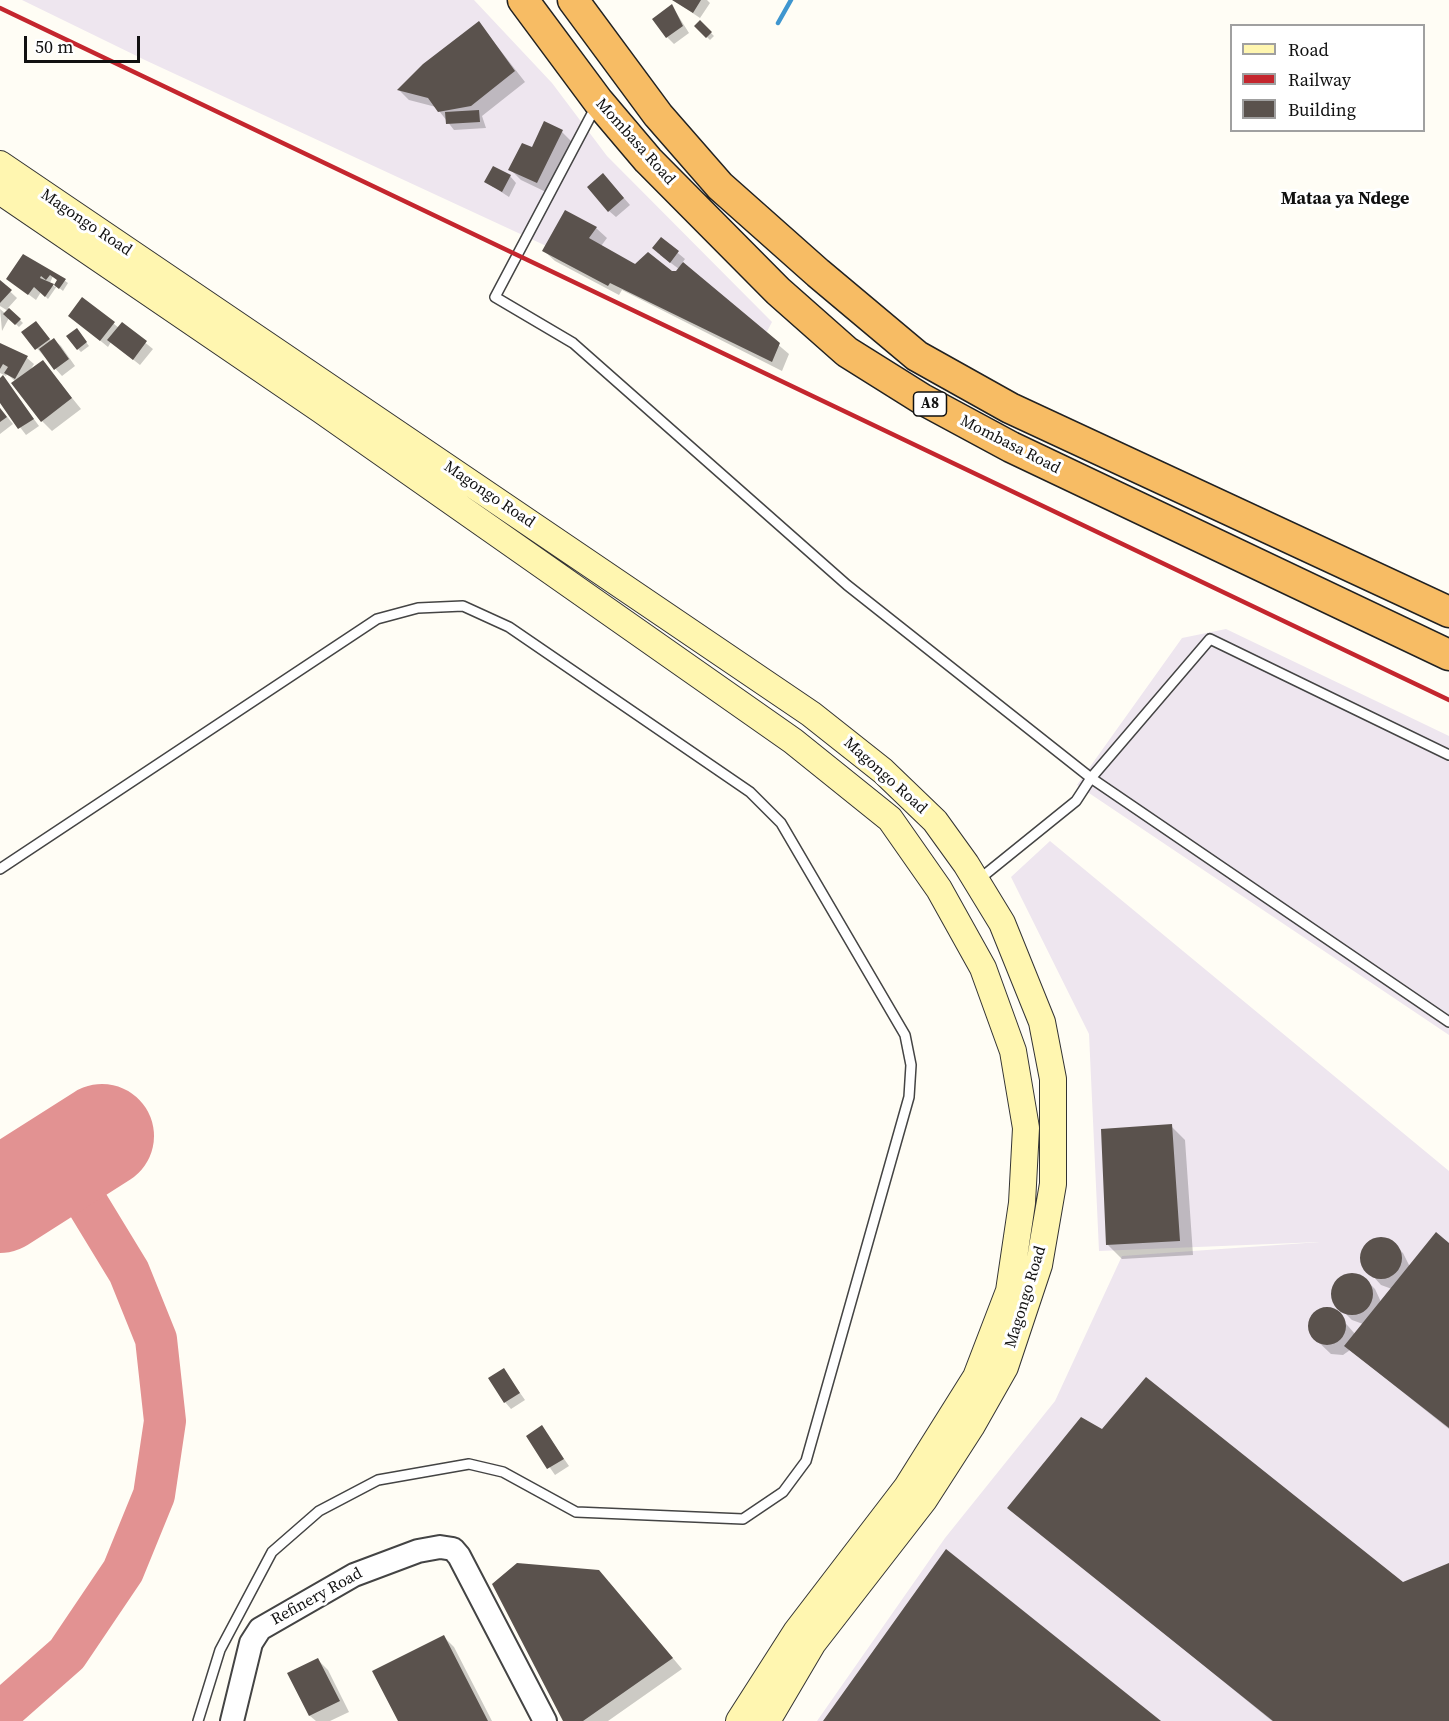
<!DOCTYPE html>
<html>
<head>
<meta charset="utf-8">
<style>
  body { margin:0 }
  #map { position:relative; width:1449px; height:1721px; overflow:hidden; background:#fffdf5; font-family:"Source Serif 4",serif }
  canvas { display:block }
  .legend { position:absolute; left:1230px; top:24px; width:195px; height:108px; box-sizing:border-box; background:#fff; border:2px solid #a0a0a0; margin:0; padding:8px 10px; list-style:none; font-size:18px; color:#111 }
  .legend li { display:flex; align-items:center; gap:12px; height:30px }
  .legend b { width:30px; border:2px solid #a0a0a0 }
  .scale { position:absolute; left:24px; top:36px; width:116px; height:27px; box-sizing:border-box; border:3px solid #111; border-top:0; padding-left:8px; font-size:18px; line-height:21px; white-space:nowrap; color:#111; -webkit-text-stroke:4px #fff; paint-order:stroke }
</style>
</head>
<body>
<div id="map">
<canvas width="1449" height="1721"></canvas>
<ul class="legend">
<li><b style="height:8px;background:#fff6b0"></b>Road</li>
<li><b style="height:8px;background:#c4262e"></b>Railway</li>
<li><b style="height:16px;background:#5a524d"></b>Building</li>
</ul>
<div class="scale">50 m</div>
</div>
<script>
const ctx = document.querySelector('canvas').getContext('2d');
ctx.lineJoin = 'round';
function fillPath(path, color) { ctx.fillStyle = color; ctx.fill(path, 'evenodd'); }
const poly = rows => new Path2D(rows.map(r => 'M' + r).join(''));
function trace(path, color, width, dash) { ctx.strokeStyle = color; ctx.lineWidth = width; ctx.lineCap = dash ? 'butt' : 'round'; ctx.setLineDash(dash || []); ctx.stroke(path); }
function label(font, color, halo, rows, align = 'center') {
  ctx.font = font + ' "Source Serif 4",serif'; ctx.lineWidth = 6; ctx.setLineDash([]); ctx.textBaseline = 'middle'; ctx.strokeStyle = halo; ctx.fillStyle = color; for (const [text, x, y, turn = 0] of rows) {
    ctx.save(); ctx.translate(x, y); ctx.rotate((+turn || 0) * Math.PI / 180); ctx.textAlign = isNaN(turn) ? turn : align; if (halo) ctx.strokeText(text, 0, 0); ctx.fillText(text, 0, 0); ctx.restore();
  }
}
const industrial = poly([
  [22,0,474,0,552,83,607,156,772,322,760,345,147,61],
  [1226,629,1449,736,1449,1035,1077,785,1182,638],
  [1050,841,1449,1171,1449,1721,817,1721,945,1538,1055,1401,1122,1256,1320,1242,1099,1251,1089,1034,1011,877]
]);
const shadow = poly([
  [673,0,707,0,710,3,700,18],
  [672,6,689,33,674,44,667,37],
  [700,22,714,36,710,40,696,26],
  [479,23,525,82,482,116,486,128,454,130,436,107,409,100,399,90],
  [562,132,572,142,548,193,521,180,510,169,532,149],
  [510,176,516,183,509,197,486,182],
  [610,182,630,205,616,217,609,211],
  [566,212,596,228,607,238,601,246,627,261,688,283,679,269,660,255,661,239,685,259,682,263,789,354,782,371,622,290,619,295,555,261,544,251],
  [48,269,68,283,63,291,57,286,48,299,41,292,36,300,8,279],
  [53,276,59,280,55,287,50,283],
  [0,282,17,298,8,308,23,323,19,327,9,318,2,331,0,309,6,314,8,311,0,306],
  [83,299,119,328,122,324,153,349,140,365,111,342,108,347,70,316],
  [42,329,52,342,54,340,61,346,75,366,62,376,23,333],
  [79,333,89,346,81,352,78,349],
  [0,345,27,358,34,364,29,372,43,362,81,409,52,431,42,421,16,382,7,374,6,376,0,373],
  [3,377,39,426,26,435,0,401,0,380],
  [0,408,13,424,0,434],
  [1171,1126,1185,1140,1193,1255,1122,1259,1108,1245],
  [1380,1239,1392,1242,1403,1253,1410,1267,1449,1244,1449,1429,1350,1350,1343,1355,1331,1354,1311,1335,1309,1322,1316,1312,1321,1309,1334,1310,1355,1334,1363,1324,1352,1320,1341,1309,1333,1293,1337,1282,1347,1275,1365,1279,1375,1289,1381,1302,1392,1289,1381,1285,1363,1265,1365,1247],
  [504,1370,525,1400,511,1409,505,1402],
  [542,1427,569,1466,555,1475,528,1436],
  [1010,1508,1403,1584,1449,1565,1449,1721,1272,1721],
  [609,1582,682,1669,608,1721,565,1721],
  [444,1637,454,1647,492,1721,400,1721],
  [317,1659,328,1670,349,1712,330,1721,316,1721,310,1716,289,1674]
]);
const stream = poly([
  [778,23,791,0]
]);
const taxiway = poly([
  [0,1713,67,1654,123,1571,154,1495,165,1421,156,1339,129,1272,62,1162]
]);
const runway = poly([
  [0,1201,102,1136]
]);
const building = poly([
  [672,0,701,0,693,13],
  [672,4,683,26,666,38,652,19],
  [700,20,712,32,706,38,694,26],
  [479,21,515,71,471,106,438,112,428,98,397,90,423,64],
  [479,110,480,122,446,124,445,112],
  [544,121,563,130,537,183,508,170,522,143,532,147],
  [493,166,511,175,502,192,484,182],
  [603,173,624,198,608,212,587,187],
  [565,210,597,227,589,238,635,264,648,252,672,271,676,271,683,262,780,343,772,362,610,283,608,286,542,251],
  [661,237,679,251,670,263,652,248],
  [23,254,66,279,59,289,54,285,57,280,50,275,46,280,41,276,40,278,54,284,45,297,34,287,28,295,6,279],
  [0,280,12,290,0,303],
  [82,297,115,322,100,341,68,316],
  [9,308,21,319,15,325,3,314],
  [36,321,50,339,35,350,21,332],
  [122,322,147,341,133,360,107,340],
  [77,328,87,342,77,350,66,336],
  [54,338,69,359,54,370,39,349],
  [0,343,28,356,15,379,4,373,8,367,3,364,0,369],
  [43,360,72,398,41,422,11,383],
  [3,375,34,419,18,429,0,403,0,378],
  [0,408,7,417,0,422],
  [1172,1124,1180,1241,1106,1245,1101,1129],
  [1436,1232,1449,1243,1449,1428,1344,1346],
  '1360 1258a21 21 0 1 1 42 0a21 21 0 1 1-42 0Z',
  '1331 1294a21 21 0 1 1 42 0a21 21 0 1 1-42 0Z',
  '1308 1326a19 19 0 1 1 38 0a19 19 0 1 1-38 0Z',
  [504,1368,520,1393,504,1403,488,1378],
  [1146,1377,1403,1582,1449,1563,1449,1721,1273,1721,1007,1508,1081,1417,1102,1429],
  [542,1425,564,1459,547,1469,526,1436],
  [946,1549,1161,1721,823,1721],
  [517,1563,599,1570,673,1658,583,1721,563,1721,492,1584],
  [444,1635,488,1721,398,1721,372,1671],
  [318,1658,340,1701,309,1716,287,1673]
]);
const service = poly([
  [596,106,495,297,573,343,847,585,1091,778,1449,1022],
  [0,869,377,619,418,608,463,606,509,627,750,792,781,823,905,1035,911,1065,909,1097,806,1461,783,1492,743,1519,576,1512,503,1472,469,1464,378,1480,319,1511,272,1552,220,1650,198,1721],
  [977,881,1076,801,1091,778,1210,639,1449,755]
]);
const tertiary = poly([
  [232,1721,251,1643,260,1629,354,1575,418,1551,440,1547,453,1549,459,1556,545,1721]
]);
const secondary = poly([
  [0,164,811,714,883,771,935,821,966,864,1002,923,1042,1022,1053,1079,1053,1184,1039,1265,1005,1367,971,1427,924,1500,813,1643,767,1721],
  [0,191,321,410,793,741,890,819,939,889,983,968,1013,1051,1026,1128,1022,1203,1009,1291,976,1377,907,1487,796,1632,739,1721]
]);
const trunk = poly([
  [523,0,598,101,648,160,778,291,847,352,922,399,1011,447,1449,655],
  [573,0,658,115,720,186,818,273,917,356,1010,408,1449,612]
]);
const rail = poly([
  [0,8,1449,700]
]);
const shields = [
  [930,404,33]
];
const shieldNames = [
  ["A8",930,404]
];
const streetNames = [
  ["Mombasa Road",635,142,48],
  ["Magongo Road",86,223,34],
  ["Mombasa Road",1010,445,27],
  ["Magongo Road",489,495,34],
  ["Magongo Road",885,776,42],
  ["Magongo Road",1026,1297,-73],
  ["Refinery Road",317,1597,-29]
];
const neighbourhoodNames = [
  ["Mataa ya Ndege",1345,199]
];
fillPath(industrial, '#eee6ef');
fillPath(shadow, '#0003');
trace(stream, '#3f96cf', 4.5);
trace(taxiway, '#e29292', 42);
trace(runway, '#e29292', 104);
fillPath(building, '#5a524d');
trace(service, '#444', 12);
trace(tertiary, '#444', 26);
trace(secondary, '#333', 28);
trace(trunk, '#222', 33);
trace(service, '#fff', 9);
trace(tertiary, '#fff', 22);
trace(secondary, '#fff6b0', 26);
trace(trunk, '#f7bc64', 30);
trace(rail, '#c4262e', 4.5);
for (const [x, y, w] of shields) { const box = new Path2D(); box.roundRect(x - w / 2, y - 12, w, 24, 4.5); ctx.fillStyle = '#fff'; ctx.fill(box); trace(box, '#111', 1.5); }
label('bold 15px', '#111', null, shieldNames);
label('16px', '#111', '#fff', streetNames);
label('bold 18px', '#111', '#fff', neighbourhoodNames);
</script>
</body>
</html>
